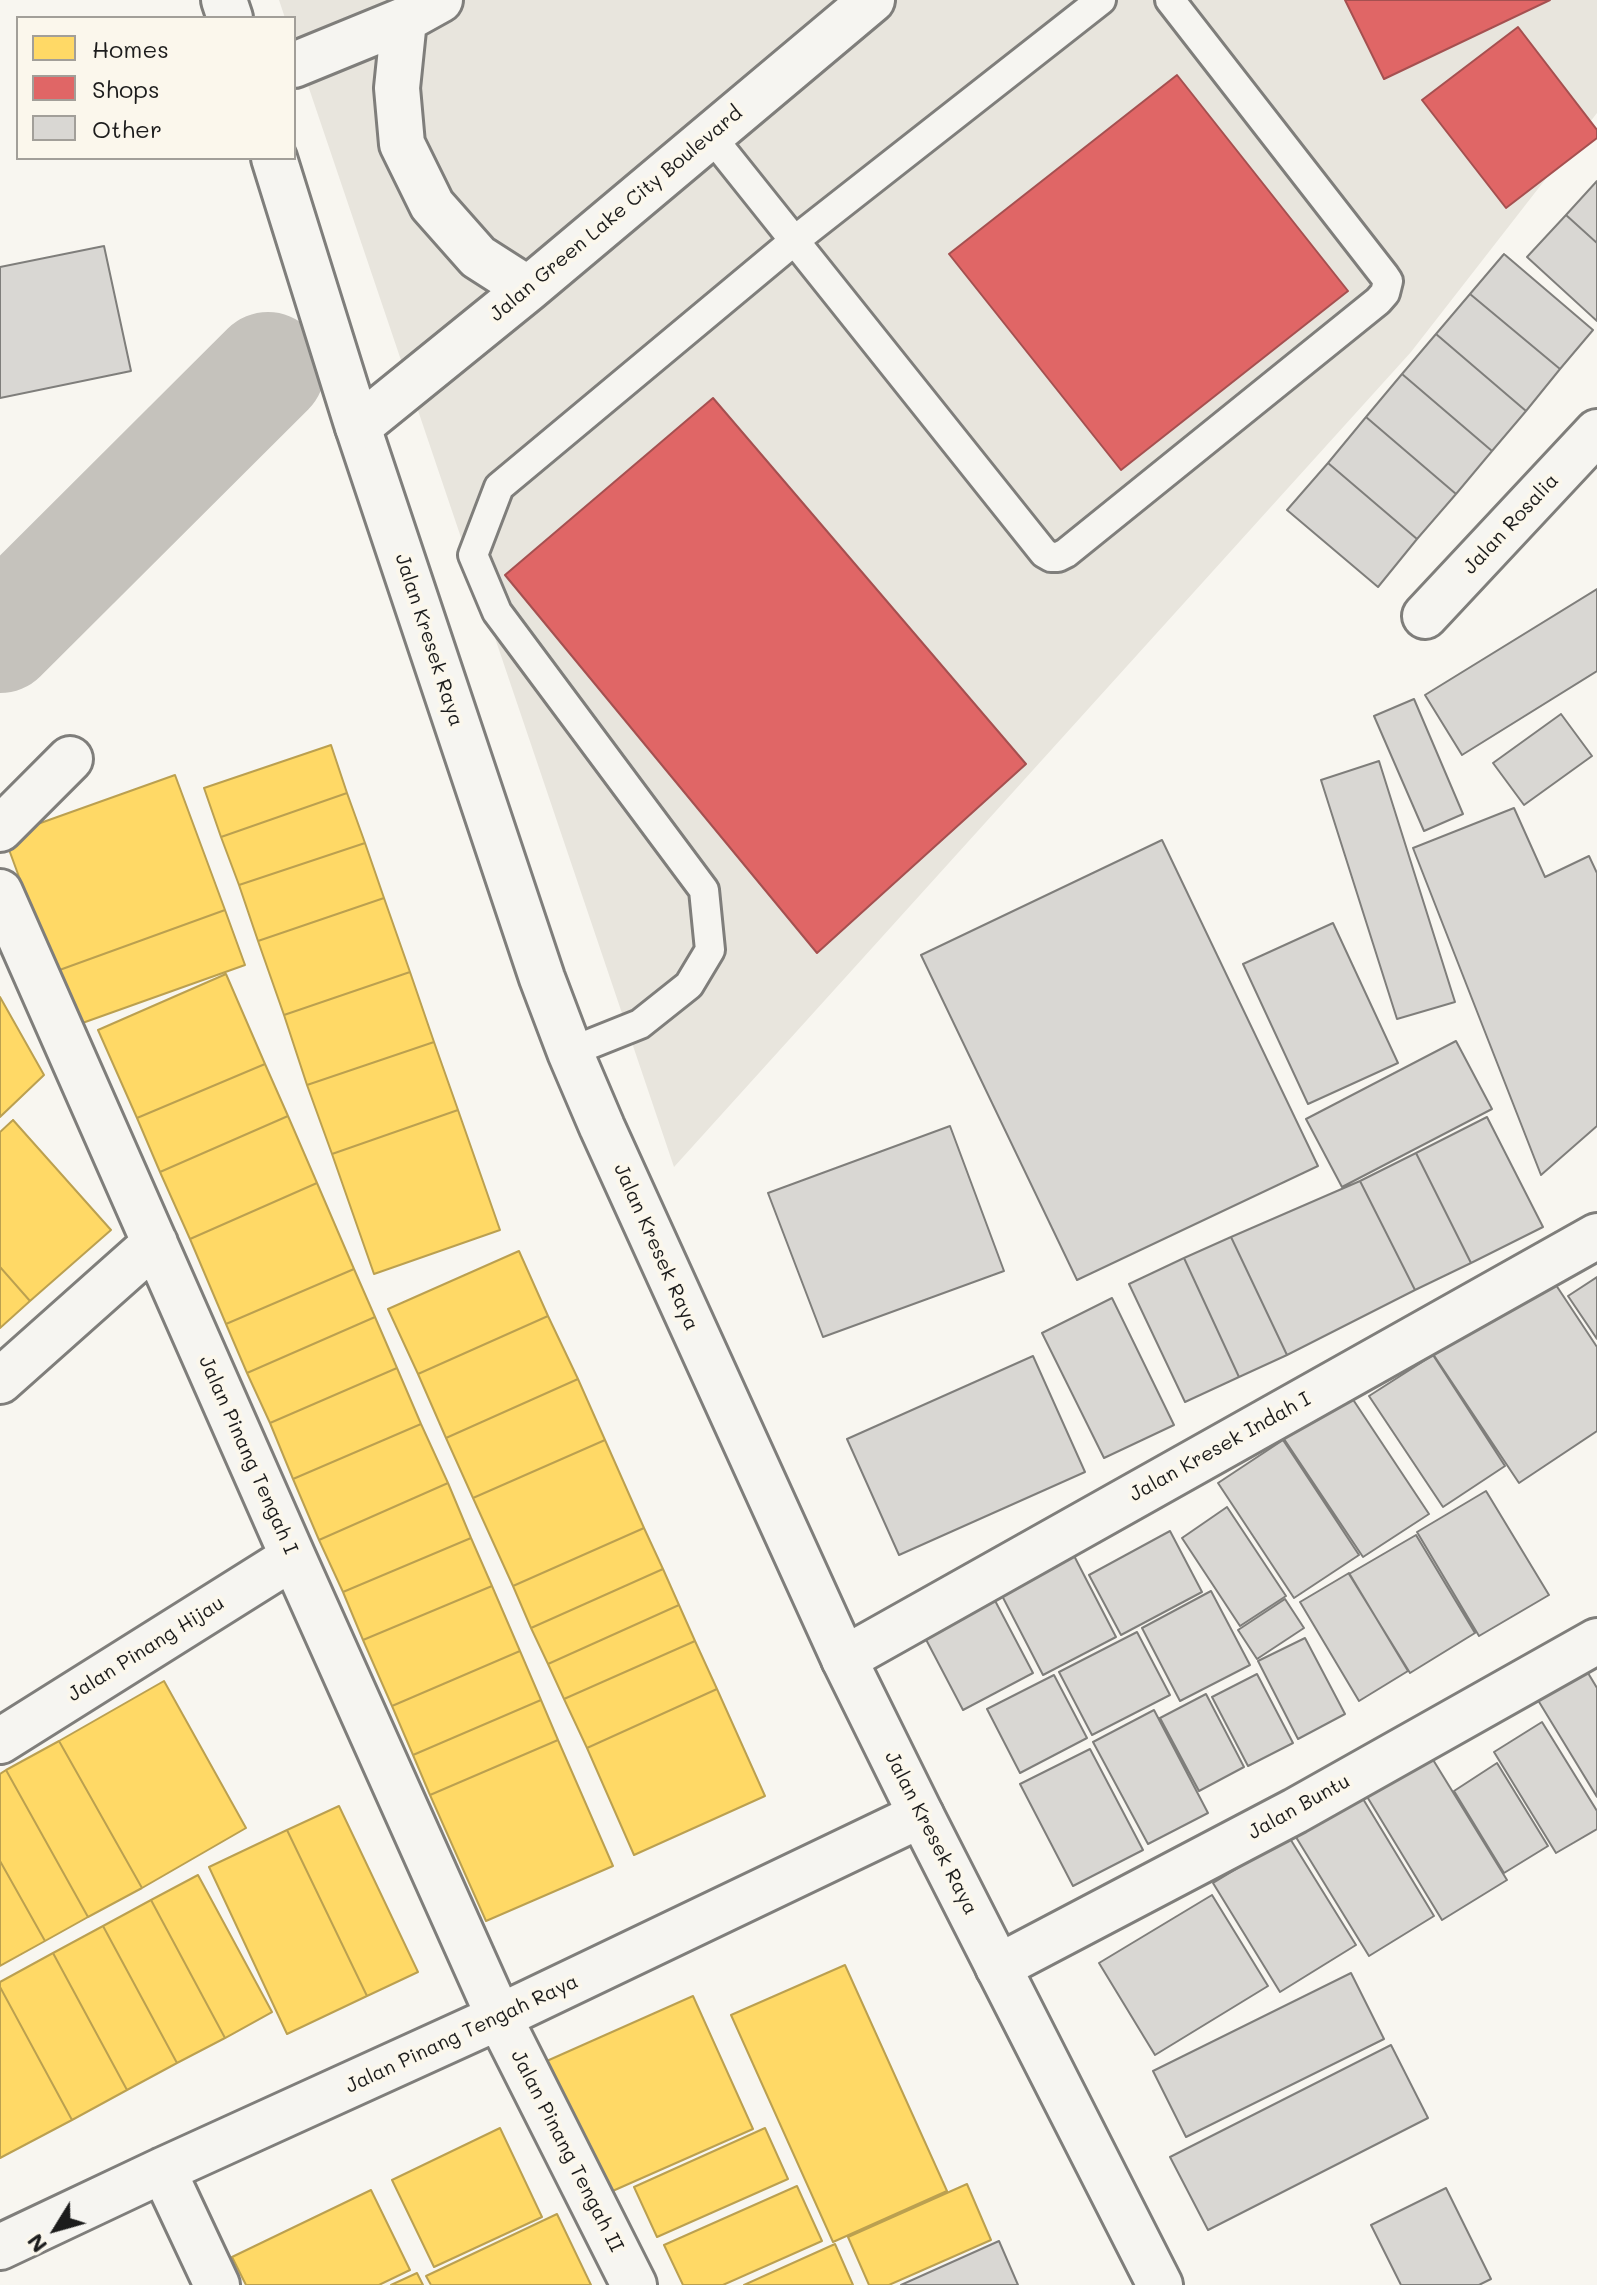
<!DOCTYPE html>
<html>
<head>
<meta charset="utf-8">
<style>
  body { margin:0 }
  #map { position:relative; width:1597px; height:2285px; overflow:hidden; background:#f8f6f0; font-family:Mali,sans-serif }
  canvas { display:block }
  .legend { position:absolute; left:16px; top:16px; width:280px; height:144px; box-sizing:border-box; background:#fbf7ec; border:2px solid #a29f99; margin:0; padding:10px 14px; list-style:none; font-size:24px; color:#1c1c1c }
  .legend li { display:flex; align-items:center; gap:16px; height:40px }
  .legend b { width:40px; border:2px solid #a29f99 }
  .north { position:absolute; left:16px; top:2189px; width:80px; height:80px; -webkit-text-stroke:6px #fbf7ec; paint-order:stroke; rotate:233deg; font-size:22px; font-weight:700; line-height:32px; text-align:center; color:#1c1c1c }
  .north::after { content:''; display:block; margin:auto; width:28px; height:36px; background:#1c1c1c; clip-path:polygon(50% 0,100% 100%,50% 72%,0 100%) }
</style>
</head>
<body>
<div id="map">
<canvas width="1597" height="2285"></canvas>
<ul class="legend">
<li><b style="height:22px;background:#ffd966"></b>Homes</li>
<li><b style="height:22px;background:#e06666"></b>Shops</li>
<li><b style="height:22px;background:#d9d7d3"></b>Other</li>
</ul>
<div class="north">N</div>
</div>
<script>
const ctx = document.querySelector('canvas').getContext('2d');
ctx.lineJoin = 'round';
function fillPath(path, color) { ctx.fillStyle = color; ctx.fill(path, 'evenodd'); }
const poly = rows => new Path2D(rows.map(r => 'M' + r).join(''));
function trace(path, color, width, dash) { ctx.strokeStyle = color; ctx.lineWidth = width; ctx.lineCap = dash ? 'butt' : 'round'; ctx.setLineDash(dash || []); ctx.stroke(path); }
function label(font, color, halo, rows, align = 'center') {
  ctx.font = font + ' Mali,sans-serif'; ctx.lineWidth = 8; ctx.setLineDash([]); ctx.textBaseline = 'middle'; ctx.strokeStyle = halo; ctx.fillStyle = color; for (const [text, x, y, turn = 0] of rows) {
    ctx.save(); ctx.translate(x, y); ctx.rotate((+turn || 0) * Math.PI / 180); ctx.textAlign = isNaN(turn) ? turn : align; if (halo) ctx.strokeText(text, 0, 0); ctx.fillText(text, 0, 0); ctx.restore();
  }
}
const built = poly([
  [279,0,1597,0,1597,113,1411,352,674,1167,294,44,294,18,285,18]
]);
const homes = poly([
  [331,745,347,793,221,837,204,788,331,745],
  [175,775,225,910,54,972,4,836,175,775],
  [347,793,365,843,239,885,221,837,347,793],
  [365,843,384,898,258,941,239,885,365,843],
  [384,898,410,972,284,1015,258,941,384,898],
  [225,910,245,965,74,1026,54,972,225,910],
  [410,972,434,1042,307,1085,284,1015,410,972],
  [226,974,265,1064,137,1118,98,1030,226,974],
  [0,997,44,1075,0,1117,0,997],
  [434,1042,458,1110,332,1154,307,1085,434,1042],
  [265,1064,288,1116,160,1172,137,1118,265,1064],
  [458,1110,500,1230,374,1274,332,1154,458,1110],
  [288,1116,317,1183,190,1239,160,1172,288,1116],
  [13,1120,111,1230,30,1301,0,1267,0,1132,13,1120],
  [317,1183,354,1269,226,1324,190,1239,317,1183],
  [519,1251,548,1316,418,1374,388,1309,519,1251],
  [0,1267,30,1301,0,1328,0,1267],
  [354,1269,375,1317,247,1373,226,1324,354,1269],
  [548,1316,578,1379,446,1438,418,1374,548,1316],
  [375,1317,397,1368,270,1423,247,1373,375,1317],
  [397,1368,421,1424,293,1479,270,1423,397,1368],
  [578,1379,605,1440,473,1498,446,1438,578,1379],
  [421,1424,448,1483,319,1540,293,1479,421,1424],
  [605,1440,644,1528,513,1586,473,1498,605,1440],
  [448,1483,471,1538,343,1592,319,1540,448,1483],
  [644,1528,663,1569,531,1628,513,1586,644,1528],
  [471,1538,492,1586,363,1640,343,1592,471,1538],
  [663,1569,679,1605,548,1664,531,1628,663,1569],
  [492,1586,520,1651,392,1706,363,1640,492,1586],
  [679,1605,695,1641,564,1699,548,1664,679,1605],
  [695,1641,717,1689,587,1748,564,1699,695,1641],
  [520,1651,541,1700,413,1755,392,1706,520,1651],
  [164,1681,246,1828,142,1888,59,1741,164,1681],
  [717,1689,765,1796,634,1855,587,1748,717,1689],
  [541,1700,558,1740,430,1795,413,1755,541,1700],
  [558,1740,613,1866,486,1921,430,1795,558,1740],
  [59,1741,142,1888,88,1917,6,1770,59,1741],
  [6,1770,88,1917,45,1941,0,1861,0,1774,6,1770],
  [339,1806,418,1972,367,1996,287,1830,339,1806],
  [287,1830,367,1996,287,2034,209,1867,287,1830],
  [0,1861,45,1941,0,1966,0,1861],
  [198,1875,272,2012,225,2038,151,1900,198,1875],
  [151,1900,225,2038,177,2063,103,1926,151,1900],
  [103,1926,177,2063,127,2090,53,1953,103,1926],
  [53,1953,127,2090,72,2120,0,1987,0,1982,53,1953],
  [845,1965,947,2191,833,2242,731,2015,845,1965],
  [0,1987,72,2120,0,2158,0,1987],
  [693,1996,753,2129,599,2197,540,2064,693,1996],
  [500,2128,542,2217,434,2267,392,2180,500,2128],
  [765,2128,788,2179,657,2237,634,2187,765,2128],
  [967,2184,991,2240,889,2285,869,2285,848,2237,967,2184],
  [797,2186,822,2241,723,2285,683,2285,664,2245,797,2186],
  [371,2190,410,2270,379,2285,246,2285,232,2257,371,2190],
  [557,2214,591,2285,431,2285,426,2276,557,2214],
  [835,2244,853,2285,744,2285,835,2244],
  [417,2273,423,2285,391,2285,417,2273]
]);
const shops = poly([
  [1345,0,1550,0,1384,79,1345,0],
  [1518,27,1597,130,1597,138,1506,208,1422,100,1518,27],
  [1177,75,1348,291,1121,470,949,254,1177,75],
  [713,398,1026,764,817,953,505,575,713,398]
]);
const river = poly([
  [0,636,268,369]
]);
const building = poly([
  [1597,181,1597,243,1566,215,1597,181],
  [1566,215,1597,243,1597,321,1527,257,1566,215],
  [104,246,131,371,0,398,0,267,104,246],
  [1504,254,1593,330,1560,369,1470,294,1504,254],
  [1470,294,1560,369,1526,411,1436,334,1470,294],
  [1436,334,1526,411,1492,451,1402,374,1436,334],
  [1402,374,1492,451,1456,494,1366,417,1402,374],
  [1366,417,1456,494,1417,539,1328,463,1366,417],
  [1328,463,1417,539,1378,587,1287,510,1328,463],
  [1597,589,1597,671,1462,755,1425,695,1597,589],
  [1414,699,1463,814,1424,831,1374,716,1414,699],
  [1561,714,1592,756,1524,805,1493,763,1561,714],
  [1379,761,1455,1002,1397,1019,1321,780,1379,761],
  [1514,808,1545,877,1589,856,1597,873,1597,1126,1541,1175,1413,848,1514,808],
  [1162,840,1318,1166,1077,1280,921,955,1162,840],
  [1333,923,1398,1063,1308,1104,1243,964,1333,923],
  [1456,1041,1492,1109,1342,1187,1306,1119,1456,1041],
  [1487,1117,1543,1227,1471,1263,1416,1153,1487,1117],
  [950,1126,1004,1271,823,1337,768,1193,950,1126],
  [1416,1153,1471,1263,1415,1290,1360,1181,1416,1153],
  [1360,1181,1415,1290,1287,1355,1231,1237,1360,1181],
  [1231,1237,1287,1355,1239,1377,1184,1258,1231,1237],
  [1184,1258,1239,1377,1185,1402,1129,1284,1184,1258],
  [1548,1273,1597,1347,1597,1431,1519,1483,1431,1351,1548,1273],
  [1597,1277,1597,1339,1568,1296,1597,1277],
  [1112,1298,1174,1425,1104,1458,1042,1333,1112,1298],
  [1433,1355,1505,1466,1443,1507,1369,1396,1433,1355],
  [1033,1356,1085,1472,899,1555,847,1439,1033,1356],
  [1342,1383,1429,1514,1363,1557,1276,1427,1342,1383],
  [1283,1440,1359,1555,1294,1598,1218,1483,1283,1440],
  [1486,1491,1549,1595,1479,1636,1417,1532,1486,1491],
  [1227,1507,1286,1596,1240,1626,1182,1538,1227,1507],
  [1170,1531,1202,1592,1121,1635,1089,1575,1170,1531],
  [1416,1535,1475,1633,1410,1673,1349,1574,1416,1535],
  [1070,1548,1116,1637,1043,1675,997,1586,1070,1548],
  [1349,1573,1408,1671,1359,1701,1300,1602,1349,1573],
  [1211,1591,1250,1665,1180,1701,1142,1628,1211,1591],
  [991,1593,1033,1673,963,1710,921,1630,991,1593],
  [1285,1599,1304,1628,1257,1659,1238,1630,1285,1599],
  [1137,1632,1170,1695,1092,1735,1059,1672,1137,1632],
  [1305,1638,1345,1714,1298,1739,1258,1661,1305,1638],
  [1582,1663,1597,1688,1597,1797,1533,1692,1582,1663],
  [1257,1674,1293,1743,1248,1766,1212,1697,1257,1674],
  [1054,1675,1087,1738,1020,1773,987,1709,1054,1675],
  [1206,1694,1244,1767,1199,1791,1160,1718,1206,1694],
  [1154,1710,1208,1813,1148,1844,1093,1742,1154,1710],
  [1542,1722,1597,1811,1597,1829,1556,1853,1494,1752,1542,1722],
  [1090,1749,1143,1850,1073,1886,1020,1784,1090,1749],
  [1427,1750,1507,1880,1442,1920,1363,1790,1427,1750],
  [1497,1763,1548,1846,1504,1873,1454,1791,1497,1763],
  [1357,1789,1434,1916,1369,1956,1291,1829,1357,1789],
  [1289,1837,1356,1945,1280,1992,1213,1883,1289,1837],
  [1212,1895,1268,1986,1155,2055,1099,1963,1212,1895],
  [1351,1973,1384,2039,1186,2137,1153,2071,1351,1973],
  [1391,2045,1428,2118,1208,2230,1170,2157,1391,2045],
  [1446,2188,1491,2279,1479,2285,1401,2285,1371,2225,1446,2188],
  [999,2241,1018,2285,901,2285,999,2241]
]);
const lane = poly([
  [710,135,1044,553,1051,557,1058,557,1066,553,1378,301,1385,293,1388,281,1384,275,1170,0],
  [570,1052,640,1024,689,985,710,950,704,890,497,612,473,555,499,487,794,241,1101,0]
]);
const street = poly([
  [1425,616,1597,432],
  [0,829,70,759],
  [0,892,293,1557,499,2017,634,2285],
  [0,1381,155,1243],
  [844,1659,1597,1236],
  [0,1741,293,1557],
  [998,1967,1295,1811,1597,1641],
  [163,2170,217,2285],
  [0,2247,163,2170,499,2017,921,1815]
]);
const secondary = poly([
  [224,0,230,18],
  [274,158,356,421,542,978,570,1052,602,1127,844,1659,921,1815,1160,2285]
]);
const primary = poly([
  [404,20,397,88,402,144,432,205,478,257,528,289],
  [294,65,404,20,440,0],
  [358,427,528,289,872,0]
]);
const streetNames = [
  ["Jalan Green Lake City Boulevard",616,214,-40],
  ["Jalan Rosalia",1511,524,-47],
  ["Jalan Kresek Raya",429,640,72],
  ["Jalan Kresek Raya",656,1247,66],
  ["Jalan Kresek Indah I",1220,1447,-29],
  ["Jalan Pinang Tengah I",248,1455,66],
  ["Jalan Pinang Hijau",146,1649,-32],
  ["Jalan Buntu",1299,1807,-29],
  ["Jalan Kresek Raya",931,1833,63],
  ["Jalan Pinang Tengah Raya",462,2034,-25],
  ["Jalan Pinang Tengah II",567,2151,63]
];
fillPath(built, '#e8e5dd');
fillPath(homes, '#ffd966');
trace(homes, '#bba050', 2);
fillPath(shops, '#e06666');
trace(shops, '#a55050', 2);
trace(river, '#c5c2bc', 114);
fillPath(building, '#d9d7d3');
trace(building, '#7f7e7b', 2);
trace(lane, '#7f7e7b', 34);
trace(street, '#7f7e7b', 50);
trace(secondary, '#7f7e7b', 50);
trace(primary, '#7f7e7b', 50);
trace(lane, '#f6f5f1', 28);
trace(street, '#f6f5f1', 44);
trace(secondary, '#f6f5f1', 44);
trace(primary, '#f6f5f1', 44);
label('20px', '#1c1c1c', '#fbf7ec', streetNames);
</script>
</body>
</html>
